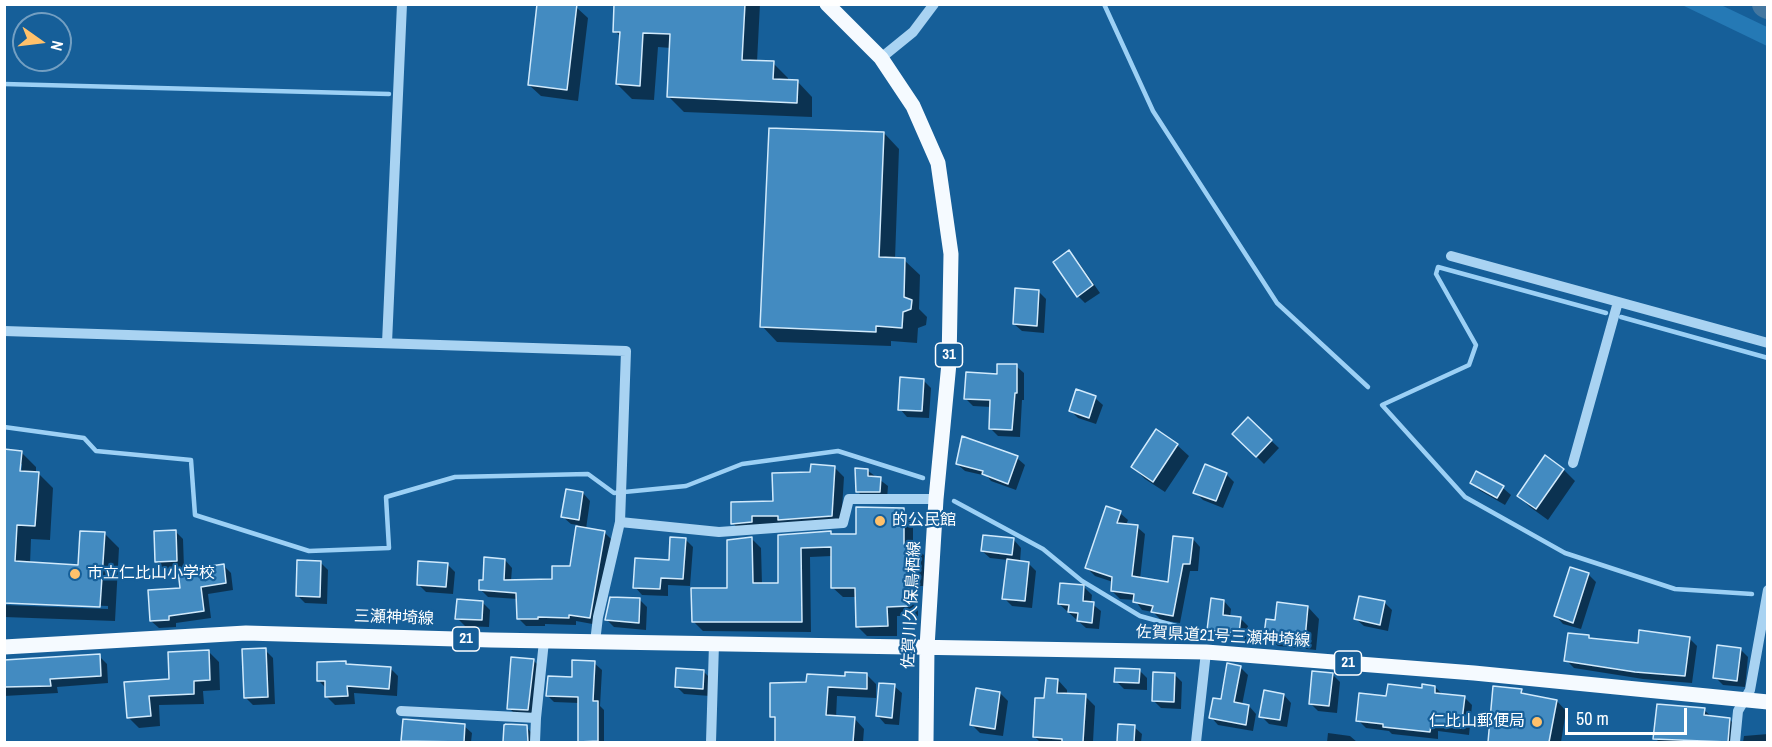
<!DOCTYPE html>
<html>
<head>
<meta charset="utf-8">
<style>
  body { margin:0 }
  #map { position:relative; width:1772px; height:747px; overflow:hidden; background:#165f99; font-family:"Archivo Narrow",sans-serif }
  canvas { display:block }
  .frame { position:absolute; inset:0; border:6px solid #fff; pointer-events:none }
  .north { position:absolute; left:12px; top:12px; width:60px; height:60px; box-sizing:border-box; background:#165f99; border:2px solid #739fc2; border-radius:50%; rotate:104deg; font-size:16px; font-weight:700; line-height:24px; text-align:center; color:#fff }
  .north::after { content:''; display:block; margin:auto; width:21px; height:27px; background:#ffc16b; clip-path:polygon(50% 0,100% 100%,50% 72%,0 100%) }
  .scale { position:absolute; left:1565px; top:708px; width:122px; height:27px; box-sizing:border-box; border:3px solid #fff; border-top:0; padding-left:8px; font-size:18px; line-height:21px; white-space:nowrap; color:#fff; -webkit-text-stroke:4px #165f99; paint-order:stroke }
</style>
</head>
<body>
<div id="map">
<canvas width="1772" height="747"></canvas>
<div class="frame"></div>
<div class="north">N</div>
<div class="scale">50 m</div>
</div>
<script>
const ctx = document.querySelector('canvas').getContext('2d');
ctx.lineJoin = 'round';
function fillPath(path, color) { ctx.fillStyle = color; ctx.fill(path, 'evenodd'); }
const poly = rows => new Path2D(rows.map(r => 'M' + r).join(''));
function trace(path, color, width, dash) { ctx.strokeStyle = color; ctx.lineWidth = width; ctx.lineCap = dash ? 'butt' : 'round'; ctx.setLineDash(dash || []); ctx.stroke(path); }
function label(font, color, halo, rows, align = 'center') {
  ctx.font = font + ' "Archivo Narrow","Noto Sans JP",sans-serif'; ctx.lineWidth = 4.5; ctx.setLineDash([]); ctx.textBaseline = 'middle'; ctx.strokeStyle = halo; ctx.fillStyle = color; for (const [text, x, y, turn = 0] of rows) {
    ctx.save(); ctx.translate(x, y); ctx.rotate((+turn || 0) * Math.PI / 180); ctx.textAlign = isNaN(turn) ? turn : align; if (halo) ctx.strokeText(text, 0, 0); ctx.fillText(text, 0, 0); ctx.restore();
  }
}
const green = poly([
  [1682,5,1721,5,1767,27,1767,46]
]);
const shadow = poly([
  [616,4,760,4,757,62,773,63,788,78,788,81,797,81,812,97,812,117,684,112,669,97,671,48,658,47,654,100,632,99,617,84,621,37,615,31],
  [576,7,588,18,578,101,541,96,529,85],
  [884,133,899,149,895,259,904,260,920,275,919,309,927,317,926,325,918,328,917,343,891,341,891,346,777,342,762,326],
  [1069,252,1077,260,1100,293,1085,303,1078,296],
  [1038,291,1046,299,1044,333,1022,331,1014,324],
  [1016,366,1024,373,1024,400,1022,400,1020,437,998,436,990,428,991,407,973,406,965,398],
  [923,380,931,388,929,418,907,417,900,409],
  [1095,398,1103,405,1096,424,1078,418,1070,410],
  [1248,419,1279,448,1264,464,1234,434],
  [1177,445,1189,456,1165,492,1145,479,1133,467],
  [4,451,21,452,36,467,36,473,38,473,53,488,50,540,31,539,30,564,79,567,81,532,105,534,119,548,115,621,4,617,4,605,108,609,108,606,4,602],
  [19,464,22,464,21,478,18,478],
  [1545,457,1564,470,1575,481,1548,520,1530,507,1518,495],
  [1017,458,1025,465,1016,490,991,481,987,476,965,471,957,464],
  [834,467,844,477,841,525,742,533,733,523,774,503,811,474],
  [867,470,888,486,887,499,865,499,857,491],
  [1226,474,1234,482,1223,508,1203,500,1195,492],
  [1472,482,1503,488,1511,495,1505,505,1479,490],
  [583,493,590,501,586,529,604,532,612,540,598,625,576,621,576,625,545,624,545,626,526,626,518,618,518,599,488,597,480,589,484,582,505,560,512,568,511,581,553,581,571,568,578,525,571,524,563,517],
  [903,510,913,520,913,546,924,555,924,586,918,586,918,616,897,616,897,636,867,636,857,626,857,597,843,597,833,588,832,556,810,557,811,632,703,631,693,621,729,590,752,539,761,548,762,584,780,584,779,537,830,533,833,536,858,536],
  [1120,513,1128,520,1126,525,1137,527,1145,534,1140,579,1169,583,1193,539,1200,547,1198,571,1190,571,1180,623,1161,620,1153,612,1142,610,1135,600,1120,599,1112,591,1113,582,1095,576,1087,568],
  [175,531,183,539,184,568,164,569,156,561],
  [685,539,693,547,690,586,668,585,668,596,642,595,635,587,670,562],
  [1014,540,1021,548,1020,562,1028,563,1036,571,1032,608,1012,606,1004,598,1008,560,990,558,982,551],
  [320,562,328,570,327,604,305,603,297,595],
  [447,564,455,572,453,594,426,592,418,584],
  [223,565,231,573,233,590,208,594,211,618,176,623,176,627,159,628,151,621,182,589],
  [1571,569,1589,575,1596,582,1581,629,1563,624,1556,616],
  [1084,587,1092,595,1091,603,1101,611,1099,629,1086,628,1059,604],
  [640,600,647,607,646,630,614,627,607,620],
  [1224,601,1231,609,1230,617,1240,618,1248,626,1246,640,1217,637,1209,629],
  [482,602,490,610,489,627,465,626,457,618],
  [1385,603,1392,610,1388,631,1364,626,1356,619],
  [1308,607,1319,619,1316,650,1278,646,1266,634,1277,622],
  [1588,636,1592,640,1639,645,1689,638,1697,646,1692,683,1643,679,1574,668,1566,660],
  [1740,649,1748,657,1745,687,1723,685,1715,677],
  [265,650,273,658,275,704,253,705,246,698],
  [208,651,219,662,220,690,203,691,204,704,159,705,160,726,139,728,128,717,126,684,171,680],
  [99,656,107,664,108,683,57,687,58,693,4,696,4,661],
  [533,660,541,668,536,717,517,716,509,708],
  [346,663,348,665,390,668,398,676,397,696,354,693,355,704,335,705,327,697,326,688,319,681],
  [594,663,602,670,600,706,604,710,604,742,581,742,579,703,554,702,547,695],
  [1240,667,1248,675,1242,705,1249,706,1256,714,1253,731,1218,725,1211,717],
  [1139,670,1147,678,1147,690,1124,689,1116,681],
  [703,671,711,679,710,696,684,694,676,686],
  [866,674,876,684,876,698,837,696,836,718,855,719,864,729,863,742,776,742,776,721,772,716,808,683],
  [1332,674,1340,682,1337,713,1318,711,1310,703],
  [1175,675,1182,682,1181,709,1161,708,1154,701],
  [1058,680,1067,690,1067,695,1085,696,1095,706,1093,742,1040,742,1034,736],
  [894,686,902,693,899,725,885,724,878,716],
  [1435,687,1443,695,1464,697,1472,705,1469,735,1438,731,1438,739,1392,734,1389,731,1366,728,1358,720,1388,697],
  [1494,687,1521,690,1526,696,1557,701,1566,711,1561,742,1489,742],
  [1000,693,1008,701,1003,736,980,733,972,725],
  [1284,695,1291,703,1287,727,1269,724,1261,716],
  [1704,710,1712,717,1729,719,1737,727,1736,742,1659,742,1655,738],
  [464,726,472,733,471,742,405,742,403,741],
  [505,726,527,728,535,736,535,742,504,742],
  [1134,727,1142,734,1141,742,1119,742],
  [1328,733,1350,736,1357,742,1327,742],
  [1768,734,1768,742,1743,742,1744,736]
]);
const stream = poly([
  [1104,4,1153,111,1277,303,1368,387],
  [4,84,389,94],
  [1606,313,1438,267,1436,274,1476,345,1469,365,1382,405,1465,497,1565,553,1675,589,1752,594],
  [1621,317,1768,358],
  [4,427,84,438,96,451,191,460,195,515,309,551,389,548,386,497,455,477,588,474,614,493,686,486,742,464,838,451,923,478],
  [954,501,1043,549,1082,581,1140,616,1176,626]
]);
const river = poly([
  [1766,4,1768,5]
]);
const building = poly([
  [537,4,577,4,567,90,528,85,537,4],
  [614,4,745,4,742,60,774,61,773,79,798,80,797,103,667,97,670,34,643,33,640,86,616,84,620,32,613,32,614,4],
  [769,128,884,132,879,257,905,258,904,297,912,300,911,309,903,312,902,328,876,326,876,332,760,327,769,128],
  [1069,250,1093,285,1077,297,1053,262,1069,250],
  [1015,288,1039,290,1037,326,1013,324,1015,288],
  [997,364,1017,364,1017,393,1015,393,1012,430,989,429,990,400,964,399,966,372,997,374,997,364],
  [900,377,924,379,922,411,898,410,900,377],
  [1076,389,1096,396,1089,418,1069,411,1076,389],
  [1248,417,1272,440,1256,457,1232,434,1248,417],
  [1156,429,1178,444,1153,482,1131,467,1156,429],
  [962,436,1018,456,1008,484,982,474,983,471,956,464,962,436],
  [4,449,22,451,20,471,39,472,35,526,17,525,15,561,78,565,80,531,105,532,100,607,4,603,4,449],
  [1545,455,1564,469,1536,509,1517,496,1545,455],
  [811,464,835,466,832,516,778,520,778,516,752,516,752,522,731,524,731,502,773,501,772,473,810,472,811,464],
  [1205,464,1227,473,1216,501,1193,493,1205,464],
  [855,468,868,469,868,476,881,477,880,492,856,492,855,468],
  [1476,471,1504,486,1497,498,1470,483,1476,471],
  [566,489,583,492,579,520,561,517,566,489],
  [1106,506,1121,511,1117,523,1138,525,1132,576,1168,582,1173,536,1193,538,1190,564,1183,564,1173,616,1151,612,1153,606,1133,602,1134,594,1111,591,1112,577,1085,568,1106,506],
  [856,507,904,508,904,544,915,544,915,577,909,577,909,606,887,607,888,626,856,627,855,588,831,588,831,547,801,548,802,622,692,622,691,588,727,588,727,540,752,537,753,583,778,583,778,535,831,531,831,534,856,534,856,507],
  [576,526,605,531,590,618,569,615,569,618,538,617,538,619,517,619,516,593,479,590,479,580,483,580,484,557,505,559,504,580,552,579,552,566,570,566,576,526],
  [176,530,177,561,155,562,154,531,176,530],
  [983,535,1014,538,1012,555,981,551,983,535],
  [670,537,686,538,683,579,661,578,660,589,633,588,635,558,669,560,670,537],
  [1007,559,1029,562,1025,601,1002,599,1007,559],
  [297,560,321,561,320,597,296,596,297,560],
  [418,561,448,563,446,587,417,585,418,561],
  [224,564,226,583,201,587,204,611,169,616,169,620,150,621,148,590,180,588,178,571,224,564],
  [1570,567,1589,573,1573,623,1554,616,1570,567],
  [1060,583,1084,585,1083,601,1094,602,1092,623,1077,621,1078,613,1068,612,1069,605,1058,604,1060,583],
  [1359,596,1385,601,1380,625,1354,619,1359,596],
  [610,597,640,598,639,623,605,620,610,597],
  [1211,598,1224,600,1223,615,1241,617,1239,633,1207,630,1211,598],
  [457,599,483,601,482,620,455,619,457,599],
  [1277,602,1308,606,1305,639,1264,635,1266,619,1275,620,1277,602],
  [1639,630,1690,637,1685,676,1635,672,1564,661,1568,633,1589,635,1589,638,1638,643,1639,630],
  [1717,645,1741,648,1737,681,1713,678,1717,645],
  [266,648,268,697,244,698,242,649,266,648],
  [209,650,210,680,194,681,194,694,149,696,151,716,127,718,124,682,169,679,168,652,209,650],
  [100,654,101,676,50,679,51,686,4,687,4,660,100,654],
  [511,657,534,659,528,710,507,709,511,657],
  [572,660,595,661,593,701,598,701,598,741,578,742,578,697,546,696,548,676,572,677,572,660],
  [346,661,346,664,391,667,389,689,347,686,348,696,325,697,325,681,317,681,317,662,346,661],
  [1227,663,1241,666,1234,702,1249,705,1246,725,1209,718,1213,698,1221,699,1227,663],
  [676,668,704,670,703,689,675,687,676,668],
  [1115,668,1140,669,1139,683,1114,682,1115,668],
  [1312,671,1333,673,1329,706,1309,704,1312,671],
  [845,672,867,673,867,689,828,687,826,715,855,717,853,742,775,742,775,717,770,717,770,683,806,682,807,674,845,676,845,672],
  [1153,672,1175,673,1174,702,1152,701,1153,672],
  [1046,678,1058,679,1057,693,1086,694,1083,742,1062,742,1062,739,1033,737,1035,698,1044,698,1046,678],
  [879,683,895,684,892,718,876,716,879,683],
  [1388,684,1422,688,1422,684,1435,686,1435,693,1465,696,1461,728,1431,725,1430,732,1383,727,1383,724,1356,721,1359,693,1386,696,1388,684],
  [1493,686,1522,689,1521,693,1557,700,1549,742,1488,742,1493,686],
  [976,688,1000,692,995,729,970,725,976,688],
  [1264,690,1284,694,1280,720,1259,717,1264,690],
  [1657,704,1705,708,1704,715,1730,718,1728,742,1653,739,1657,704],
  [403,719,465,724,464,742,401,741,403,719],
  [506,724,527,725,528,742,503,742,504,725,506,724],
  [1118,724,1135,725,1134,742,1117,742,1118,724]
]);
const minor = poly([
  [881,58,913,32,934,4],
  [1451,256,1768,343],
  [4,331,626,351,620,522,598,617,595,642],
  [387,343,402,4],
  [1573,463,1618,302],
  [620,522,719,532,843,523,849,499,936,499],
  [401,711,536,718],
  [535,742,536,718,544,641],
  [711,742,714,644],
  [1196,742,1206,652],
  [1735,742,1738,711,1750,690,1768,590]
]);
const major = poly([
  [827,4,881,58,913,106,938,163,951,254,949,363,936,499,927,647,926,742],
  [4,647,246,633,491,640,1206,652,1474,673,1768,702]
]);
const markers = [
  [880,521,6,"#ffc16b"],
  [75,574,6,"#ffc16b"],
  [1537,722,6,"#ffc16b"]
];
const shields = [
  [949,355,27],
  [466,639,27],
  [1348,663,27]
];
const shieldNames = [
  ["31",949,355],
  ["21",466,639],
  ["21",1348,663]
];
const poiNames = [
  ["的公民館",892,521],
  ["市立仁比山小学校",87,574],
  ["仁比山郵便局",1525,722,"right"]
];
const streetNames = [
  ["佐賀川久保鳥栖線",912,605,-87],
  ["三瀬神埼線",394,618,2],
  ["佐賀県道21号三瀬神埼線",1223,637,3]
];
fillPath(green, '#2579b5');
fillPath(shadow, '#0007');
trace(stream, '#9cd0f5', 4.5);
trace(river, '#4477a0', 28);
fillPath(building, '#438bc1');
trace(building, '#d1eafc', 1.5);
trace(minor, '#a9d3f2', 10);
trace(major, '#f5faff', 15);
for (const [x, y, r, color] of markers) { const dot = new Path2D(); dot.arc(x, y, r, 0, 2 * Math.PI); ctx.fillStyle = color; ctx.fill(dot); trace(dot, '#165f99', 2); }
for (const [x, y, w] of shields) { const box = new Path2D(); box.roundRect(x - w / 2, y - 12, w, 24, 4.5); ctx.fillStyle = '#165f99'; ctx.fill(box); trace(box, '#fff', 1.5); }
label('bold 15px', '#fff', null, shieldNames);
label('16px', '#fff', '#165f99', poiNames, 'left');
label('16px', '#fff', '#165f99', streetNames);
</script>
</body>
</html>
